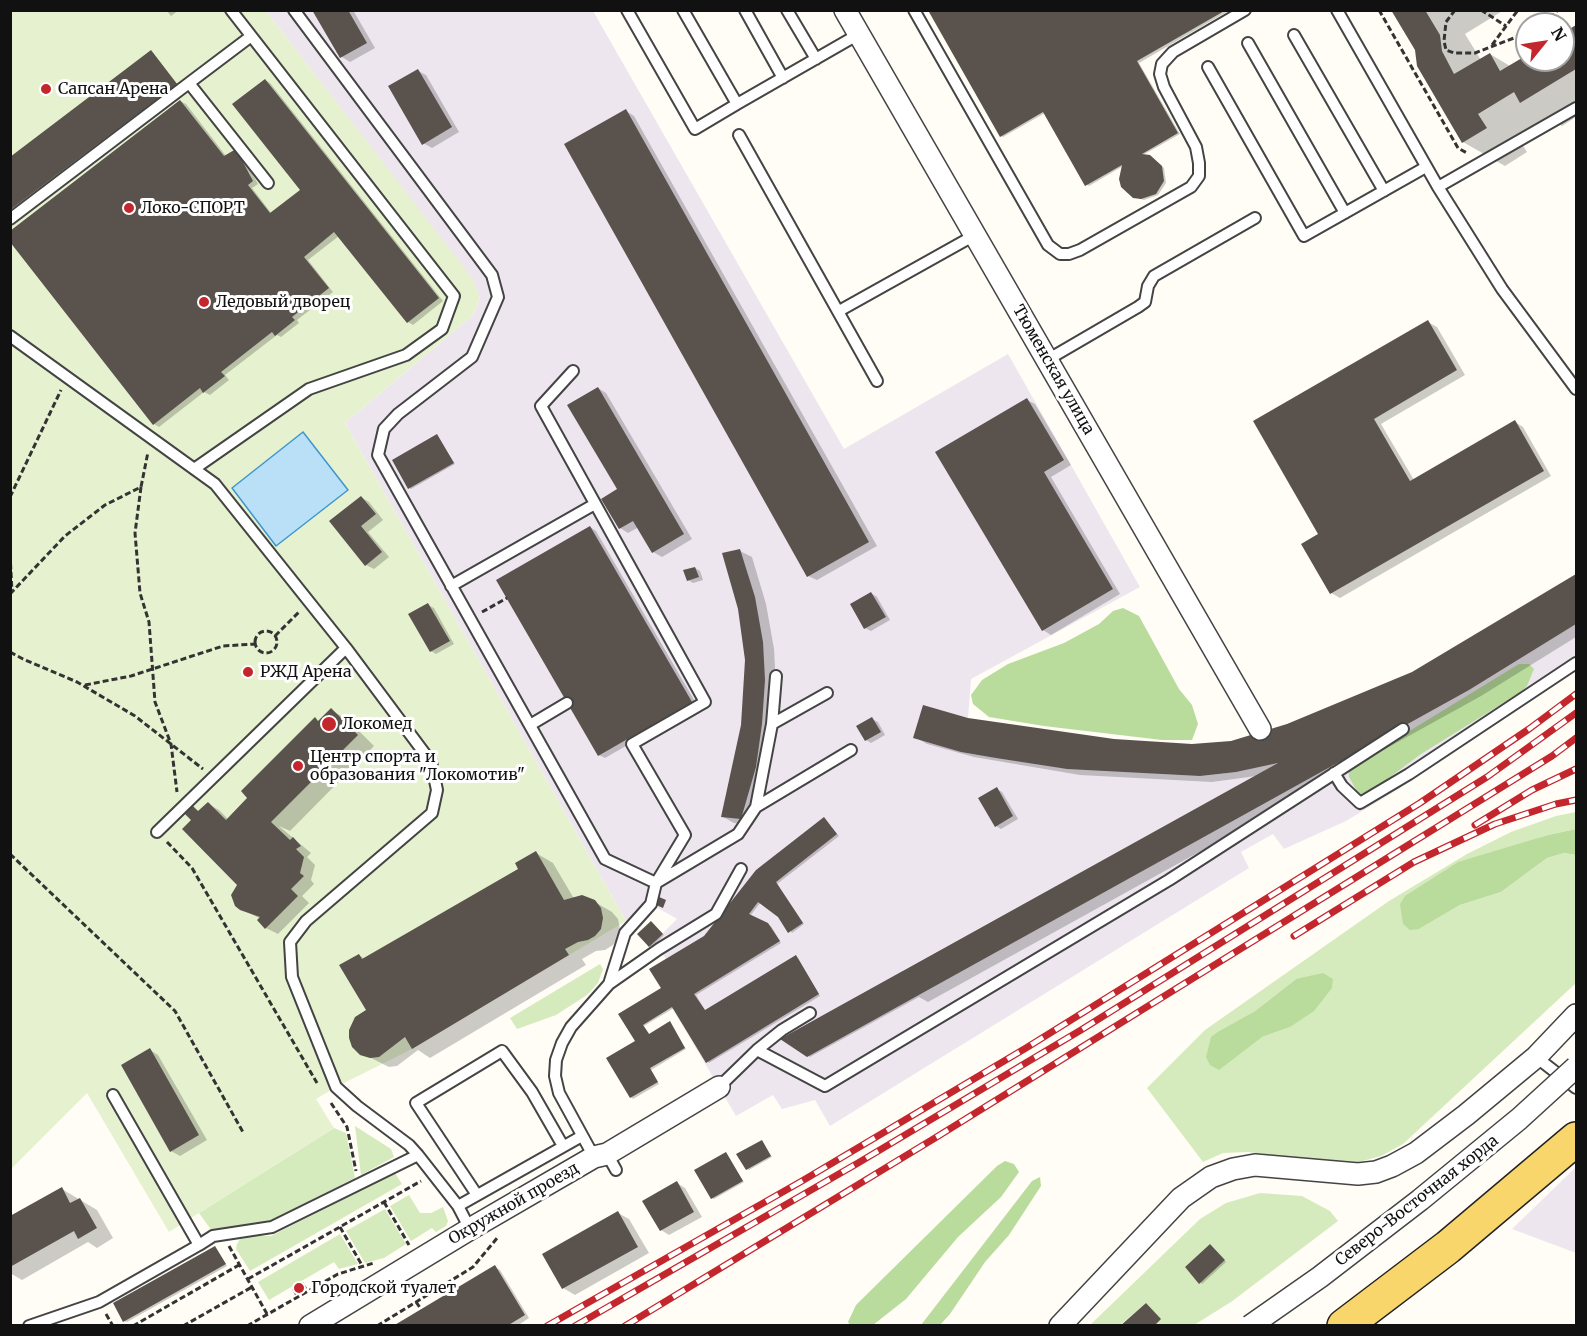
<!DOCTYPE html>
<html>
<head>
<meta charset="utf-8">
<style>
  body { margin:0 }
  #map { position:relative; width:1587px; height:1336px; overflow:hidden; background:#fffdf5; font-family:Merriweather,serif }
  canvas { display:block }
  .frame { position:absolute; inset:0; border:12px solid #111; pointer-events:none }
  .north { position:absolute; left:1515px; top:12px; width:60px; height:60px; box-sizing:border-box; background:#fff; border:2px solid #a0a0a0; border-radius:50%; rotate:60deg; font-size:16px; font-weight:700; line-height:24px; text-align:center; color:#111 }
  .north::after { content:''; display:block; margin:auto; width:21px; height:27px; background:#c4262e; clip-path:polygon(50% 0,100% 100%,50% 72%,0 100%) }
</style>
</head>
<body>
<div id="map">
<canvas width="1587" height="1336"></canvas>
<div class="frame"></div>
<div class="north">N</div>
</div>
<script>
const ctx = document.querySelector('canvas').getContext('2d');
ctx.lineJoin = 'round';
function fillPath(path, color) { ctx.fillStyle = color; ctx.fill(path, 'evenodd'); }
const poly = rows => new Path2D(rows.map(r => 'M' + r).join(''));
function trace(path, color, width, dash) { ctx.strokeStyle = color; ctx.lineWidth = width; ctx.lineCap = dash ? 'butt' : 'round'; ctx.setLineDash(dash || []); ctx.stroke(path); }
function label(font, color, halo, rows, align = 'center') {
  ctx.font = font + ' Merriweather,serif'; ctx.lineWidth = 6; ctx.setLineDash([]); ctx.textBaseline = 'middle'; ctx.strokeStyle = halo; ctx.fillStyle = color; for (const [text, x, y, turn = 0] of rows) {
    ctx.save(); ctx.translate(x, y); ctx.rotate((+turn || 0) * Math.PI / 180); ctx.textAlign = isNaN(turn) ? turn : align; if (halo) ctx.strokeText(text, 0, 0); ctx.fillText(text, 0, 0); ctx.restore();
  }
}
const industrial = poly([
  [266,11,593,11,844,449,1008,354,1140,587,971,679,968,718,923,706,914,738,961,752,1067,769,1200,776,1236,772,1278,763,902,971,916,996,1469,690,1576,624,1576,668,1397,790,1346,821,1284,849,1273,834,1241,852,1249,868,830,1126,815,1100,782,1109,773,1095,736,1116,649,969,666,959,654,942,677,919,651,904,626,921,345,423,473,315,480,298,472,279],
  [1576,1167,1576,1253,1512,1229]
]);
const green = poly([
  [1576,812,1576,829,1548,835,1506,849,1419,929,1460,905,1501,892,1547,858,1564,853,1576,855,1576,983,1403,1144,1381,1156,1359,1162,1337,1163,1248,1152,1223,1153,1203,1162,1147,1088,1205,1030,1389,901,1467,854,1511,832,1556,816],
  [1296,979,1290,1027,1262,1037,1219,1031,1255,1011],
  [600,964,603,969,598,983,587,995,556,1015,517,1029,510,1018],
  [355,1126,391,1149,394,1157,361,1175],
  [334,1128,346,1133,355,1178,270,1221,212,1231,199,1213],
  [395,1173,402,1184,250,1271,236,1249,237,1244,240,1239,248,1236,271,1236],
  [1260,1193,1302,1196,1330,1211,1338,1221,1231,1302,1194,1325,1154,1325,1160,1319,1146,1303,1120,1325,1089,1326,1200,1219,1226,1203],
  [1210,1244,1225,1260,1199,1283,1185,1267],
  [409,1195,420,1213,431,1213,443,1207,448,1221,446,1226,436,1232,432,1228,411,1241,390,1206],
  [385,1209,406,1244,384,1258,365,1263,346,1231],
  [340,1234,358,1264,339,1269,334,1262,269,1300,258,1282]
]);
const forest = poly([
  [1123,608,1139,616,1179,689,1192,705,1198,724,1192,740,1162,740,1044,726,989,717,973,704,971,695,982,680,1008,664,1064,643,1099,624,1113,611],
  [1519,664,1529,664,1534,669,1527,686,1521,692,1421,754,1382,783,1359,795,1349,777,1349,768],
  [1576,829,1576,855,1564,853,1547,858,1501,892,1460,905,1419,929,1410,930,1403,924,1400,904,1405,896,1458,862,1548,835],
  [1323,973,1333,979,1332,988,1314,1011,1290,1027,1262,1037,1219,1070,1210,1065,1206,1057,1211,1037,1219,1031,1255,1011,1296,979],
  [1005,1161,1014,1164,1019,1172,1001,1197,958,1237,906,1299,873,1325,850,1325,848,1322,856,1305,997,1166],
  [1040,1177,1041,1186,1009,1235,985,1262,950,1314,940,1325,921,1325,1032,1181]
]);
const pitch = poly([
  [11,11,266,11,473,279,480,298,473,315,345,423,626,921,412,1049,336,1087,316,1099,334,1128,169,1232,87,1093,11,1169]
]);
const water = poly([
  [303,432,348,490,276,546,232,488,303,432]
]);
const shadow = poly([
  [166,10,179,10,171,16],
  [314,10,353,10,375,48,350,62,342,57],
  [934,10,1230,10,1139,63,1180,134,1143,155,1153,158,1164,168,1166,183,1158,195,1144,200,1137,198,1123,166,1089,186,1087,185,1045,113,1003,137,1001,136],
  [1393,10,1504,10,1465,34,1481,60,1490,54,1510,66,1527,56,1527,60,1563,60,1563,35,1576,27,1576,117,1562,126,1550,119,1518,138,1527,152,1505,166,1463,142,1416,50],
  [153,53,178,85,10,213,10,159],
  [418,71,426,75,459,132,432,148,423,143],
  [265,80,270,83,443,301,413,325,408,322,339,236,308,260,333,292,297,320,299,323,281,337,277,335,225,375,229,380,210,395,204,392,159,427,154,424,180,101,186,104,226,156,241,154,258,184,252,188,272,214,303,190],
  [626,111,634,116,877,546,817,580,808,576],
  [1428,322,1437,327,1465,375,1381,424,1414,480,1515,422,1523,427,1551,476,1340,598,1331,593,1320,534,1255,422],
  [598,388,606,393,692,539,662,557,653,552,639,527,628,533,620,528,619,490],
  [1027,400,1035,404,1071,465,1051,477,1120,594,1051,635,1043,630],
  [437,436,455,464,411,489,409,488],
  [361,497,369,502,383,520,368,532,389,557,374,569,366,565,331,521],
  [590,527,596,531,697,705,605,758,599,755,498,581],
  [740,551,752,557,766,604,774,649,776,687,767,774,753,825,734,823,723,817,742,725,746,660],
  [695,568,700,571,703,580,693,583,688,580],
  [1576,576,1576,637,1481,696,928,1002,919,997,810,1057,783,1039,1256,776,1212,782,1080,775,974,757,927,744,915,737,968,719,1114,740,1192,746,1231,742,1287,725,1412,674],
  [871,593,877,597,890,620,871,631,865,628],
  [428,605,434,608,454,644,436,654,431,651],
  [331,710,348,720,374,746,290,831,279,826,311,853,307,857,315,865,311,880,314,884,302,896,309,903,278,934,266,928,261,919,241,909,239,885,193,820,193,808,200,812,208,804,219,810,228,819],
  [872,719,878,722,885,735,871,743,866,740],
  [997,789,1002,792,1018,819,1001,829,996,826],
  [824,819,839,836,777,884,804,924,792,933,779,916,761,902,750,916,771,926,781,943,696,995,706,1012,798,958,820,996,709,1063,674,1008,644,1026,650,1035,670,1023,686,1049,651,1070,659,1084,633,1099,631,1097,637,1042,620,1014,663,988,705,937],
  [536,853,553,863,573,897,588,898,612,912,618,919,620,929,618,938,613,945,605,950,596,951,582,959,586,965,430,1058,418,1050,397,1066,389,1067,361,1053,368,1011,359,955,365,959,520,870],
  [651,922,664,935,652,947,650,946],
  [150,1050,158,1055,207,1140,180,1156,171,1151],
  [762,1141,772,1157,749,1170,747,1169],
  [726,1154,744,1182,714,1199,712,1198],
  [677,1183,685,1188,702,1217,669,1235,661,1230],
  [62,1189,97,1210,113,1238,97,1248,88,1242,22,1280,10,1273,10,1218],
  [618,1213,629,1219,649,1253,575,1295,563,1288,544,1254],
  [1210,1245,1226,1262,1202,1284,1200,1282],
  [215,1247,227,1266,127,1322,124,1321],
  [495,1267,500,1270,529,1318,517,1326,395,1326]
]);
const building = poly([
  [312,10,348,10,367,43,340,58],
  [931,10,1226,10,1137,61,1178,133,1142,154,1150,155,1162,166,1164,181,1156,194,1141,199,1133,198,1121,187,1119,179,1122,165,1085,186,1043,112,1000,137,929,12],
  [1391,10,1425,10,1440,35,1442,51,1454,74,1490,53,1500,71,1527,55,1527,60,1563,60,1563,33,1576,25,1576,69,1520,103,1514,92,1478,114,1487,128,1462,143,1417,66,1415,50],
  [151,50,177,84,10,210,10,157],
  [418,69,452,127,422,145,388,86],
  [265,79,439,298,407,323,334,232,304,257,329,288,292,317,295,320,275,336,272,332,221,372,225,376,212,386,203,393,200,388,153,425,10,242,10,231,180,100,224,156,236,149,253,181,248,185,270,213,300,190,232,104],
  [626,109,869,542,807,577,564,144],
  [1428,320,1457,370,1374,419,1410,481,1515,420,1544,471,1330,594,1301,544,1318,534,1253,421],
  [598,387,684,534,652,553,633,521,619,529,601,499,617,489,567,405],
  [1027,398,1064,460,1044,472,1113,589,1042,631,935,452],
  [437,434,454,463,408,489,392,460],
  [361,496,376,514,361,526,382,552,365,566,329,521],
  [590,526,692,702,598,756,496,580],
  [740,549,755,597,763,642,765,680,762,724,756,767,741,819,721,817,741,725,745,660,738,609,722,553],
  [695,567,699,577,687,581,683,570],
  [1576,574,1576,624,1469,690,807,1057,780,1039,1278,763,1236,772,1200,776,1067,769,996,758,961,752,913,738,923,705,968,718,1114,739,1192,744,1231,741,1287,724,1412,672],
  [871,592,886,617,864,629,850,604],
  [428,603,450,641,430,652,408,614],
  [331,708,358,735,271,822,290,840,293,837,301,846,296,849,304,857,300,873,304,876,291,889,298,896,265,929,257,920,260,917,240,910,235,906,231,895,237,885,182,829,191,820,185,814,193,806,198,811,208,802,226,820,247,798,241,791,315,717,318,721],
  [872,717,881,732,865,741,856,726],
  [997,787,1013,816,995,827,978,798],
  [824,817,837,834,776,882,803,923,788,933,778,917,758,902,749,914,768,923,780,941,694,994,705,1010,796,955,819,994,706,1063,672,1007,643,1025,649,1034,670,1021,685,1048,650,1068,658,1082,630,1098,606,1058,635,1041,618,1014,661,988,649,969,704,936,756,870],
  [536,851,564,900,582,895,595,900,601,908,603,918,601,929,595,936,588,940,578,942,565,949,569,955,412,1049,405,1037,379,1057,370,1058,360,1055,352,1047,349,1038,349,1030,355,1017,366,1010,339,965,359,954,362,959,518,869,515,863],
  [657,896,666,900,663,908,654,904],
  [651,921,663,934,649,947,637,934],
  [150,1048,199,1135,170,1152,121,1065],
  [762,1140,771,1156,746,1170,736,1154],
  [726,1152,743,1181,711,1199,694,1170],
  [677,1181,694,1212,660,1231,642,1201],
  [62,1187,70,1203,80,1198,97,1228,78,1239,74,1231,10,1267,10,1216],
  [618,1211,638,1247,562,1289,542,1254],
  [1210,1244,1225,1260,1199,1284,1185,1267],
  [215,1246,226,1264,123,1322,113,1303],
  [495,1265,525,1315,507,1326,393,1326],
  [303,1282,307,1288,295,1295,292,1289],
  [1146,1303,1161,1319,1154,1326,1120,1326]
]);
const path = poly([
  [1379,10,1458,148,1467,153],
  [1455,10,1446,22,1444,41,1446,50,1454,53,1475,53,1527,33],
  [1481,10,1506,26],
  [1543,24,1558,10],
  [1492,45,1518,10],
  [141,487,135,533,140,593,149,622,155,702,171,744,177,792],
  [10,497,61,390],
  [10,554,12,591],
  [10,594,65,536,105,505,141,487,148,452],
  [482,612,507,598],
  '255 642a11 11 0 1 1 22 0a11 11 0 1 1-22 0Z',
  [275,636,299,612],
  [10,652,23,659,77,682,135,716,203,769],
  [85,685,131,676,223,646,255,644],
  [167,842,192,868,317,1083],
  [10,854,175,1011,244,1134],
  [331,1103,347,1127,356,1171],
  [384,1202,409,1245],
  [340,1227,363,1267],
  [229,1246,267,1314],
  [248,1279,421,1181],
  [416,1302,421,1309],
  [106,1314,113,1326],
  [133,1326,239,1265],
  [183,1326,252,1287],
  [247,1326,338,1274,374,1263],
  [377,1326,473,1267,498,1237]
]);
const service = poly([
  [294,10,492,275,498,297,472,357,398,414,384,429,378,455,605,859,656,883,685,835,632,744,705,702,541,406,573,371],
  [627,10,695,129,737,104],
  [683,10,737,104,859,34],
  [745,10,783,78],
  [787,10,816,59],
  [914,10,1048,245,1060,254,1069,254,1080,250,1191,187,1199,176,1199,163,1196,147,1164,87,1160,74,1162,64,1173,52,1245,10],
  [1337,10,1438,187,1502,289,1576,389],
  [1294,35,1384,191],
  [1248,43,1345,213],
  [1208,67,1304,236,1426,167],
  [189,83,250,37],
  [739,135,877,381],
  [1438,187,1576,108],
  [10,219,189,83,268,183],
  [839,311,975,235],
  [10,336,215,484,346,648,431,762,437,790,432,813,306,921,290,942,292,977,336,1087,357,1106,409,1145,418,1155,458,1206,470,1229],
  [1047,360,1138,307,1145,302,1148,286,1154,276,1255,218],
  [194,469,309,389,406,355,442,329,454,296,231,10],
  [451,586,595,504],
  [772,724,827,693],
  [530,725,567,703],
  [1334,773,1342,786,1360,803,1409,774,1576,663],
  [756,807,772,724,776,676],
  [157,832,346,648],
  [609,984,659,949,716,914,741,869],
  [757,1050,825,1086,1169,880,1403,729],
  [1536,1057,1576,1088],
  [719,1087,757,1050,782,1030,810,1013],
  [607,1154,616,1170],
  [594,1157,559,1093,555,1076,556,1060,562,1043,571,1027,609,984,625,933,651,904,656,883,738,834,756,807,851,750],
  [477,1195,416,1103,502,1051,532,1092,563,1146],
  [458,1206,582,1136],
  [199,1245,213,1236,272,1227,418,1155],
  [29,1326,99,1302,199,1245,113,1095]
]);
const minor = poly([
  [845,10,1260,729],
  [310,1326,470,1229,594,1157,607,1154,719,1087],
  [1060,1326,1181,1198,1211,1177,1233,1169,1255,1165,1358,1174,1376,1172,1392,1166,1416,1153,1466,1115,1536,1057,1576,1015]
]);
const primary = poly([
  [1344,1326,1448,1247,1576,1139]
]);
const rail = poly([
  [1475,825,1532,790,1576,769],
  [1294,936,1414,862,1495,824,1556,804,1576,800],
  [547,1326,802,1181,1026,1048,1420,803,1529,729,1576,694],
  [575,1326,858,1163,1081,1030,1487,777,1576,713],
  [625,1326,935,1138,1552,756,1576,738]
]);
const minorBridge = poly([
  [1250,1326,1320,1277,1420,1200,1519,1119,1576,1067]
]);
const markers = [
  [46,89,6,"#c4262e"],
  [129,208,6,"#c4262e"],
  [204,302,6,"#c4262e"],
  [248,672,6,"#c4262e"],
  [329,724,8,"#c4262e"],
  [298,766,6,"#c4262e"],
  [299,1288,6,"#c4262e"]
];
const poiNames = [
  ["Сапсан Арена",58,89],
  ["Локо-СПОРТ",141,208],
  ["Ледовый дворец",216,302],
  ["РЖД Арена",260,672],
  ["Локомед",342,724],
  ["Центр спорта и",310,757],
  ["образования \"Локомотив\"",310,775],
  ["Городской туалет",311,1288]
];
const streetNames = [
  ["Тюменская улица",1053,370,60],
  ["Северо-Восточная хорда",1417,1201,-38],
  ["Окружной проезд",514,1204,-30]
];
fillPath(industrial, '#eee6ef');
fillPath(green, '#d5ebbd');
fillPath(forest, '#b9dc9c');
fillPath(pitch, '#e6f2cf');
fillPath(water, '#b9e0f7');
trace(water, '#3f96cf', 1.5);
fillPath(shadow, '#0003');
fillPath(building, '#5a524d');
trace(service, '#444', 14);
trace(minor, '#444', 24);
trace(primary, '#222', 36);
trace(path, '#333', 3, [6, 3]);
trace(service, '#fff', 10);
trace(minor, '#fff', 21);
trace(primary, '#f9d66b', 33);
trace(rail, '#c4262e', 7);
trace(rail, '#fff', 4.5, [14]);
trace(minorBridge, '#444', 24, []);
trace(minorBridge, '#fff', 21);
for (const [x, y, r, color] of markers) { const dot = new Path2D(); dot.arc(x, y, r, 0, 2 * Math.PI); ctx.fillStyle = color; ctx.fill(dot); trace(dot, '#fff', 2); }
label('16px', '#111', '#fff', poiNames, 'left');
label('16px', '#111', '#fff', streetNames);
</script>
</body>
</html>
